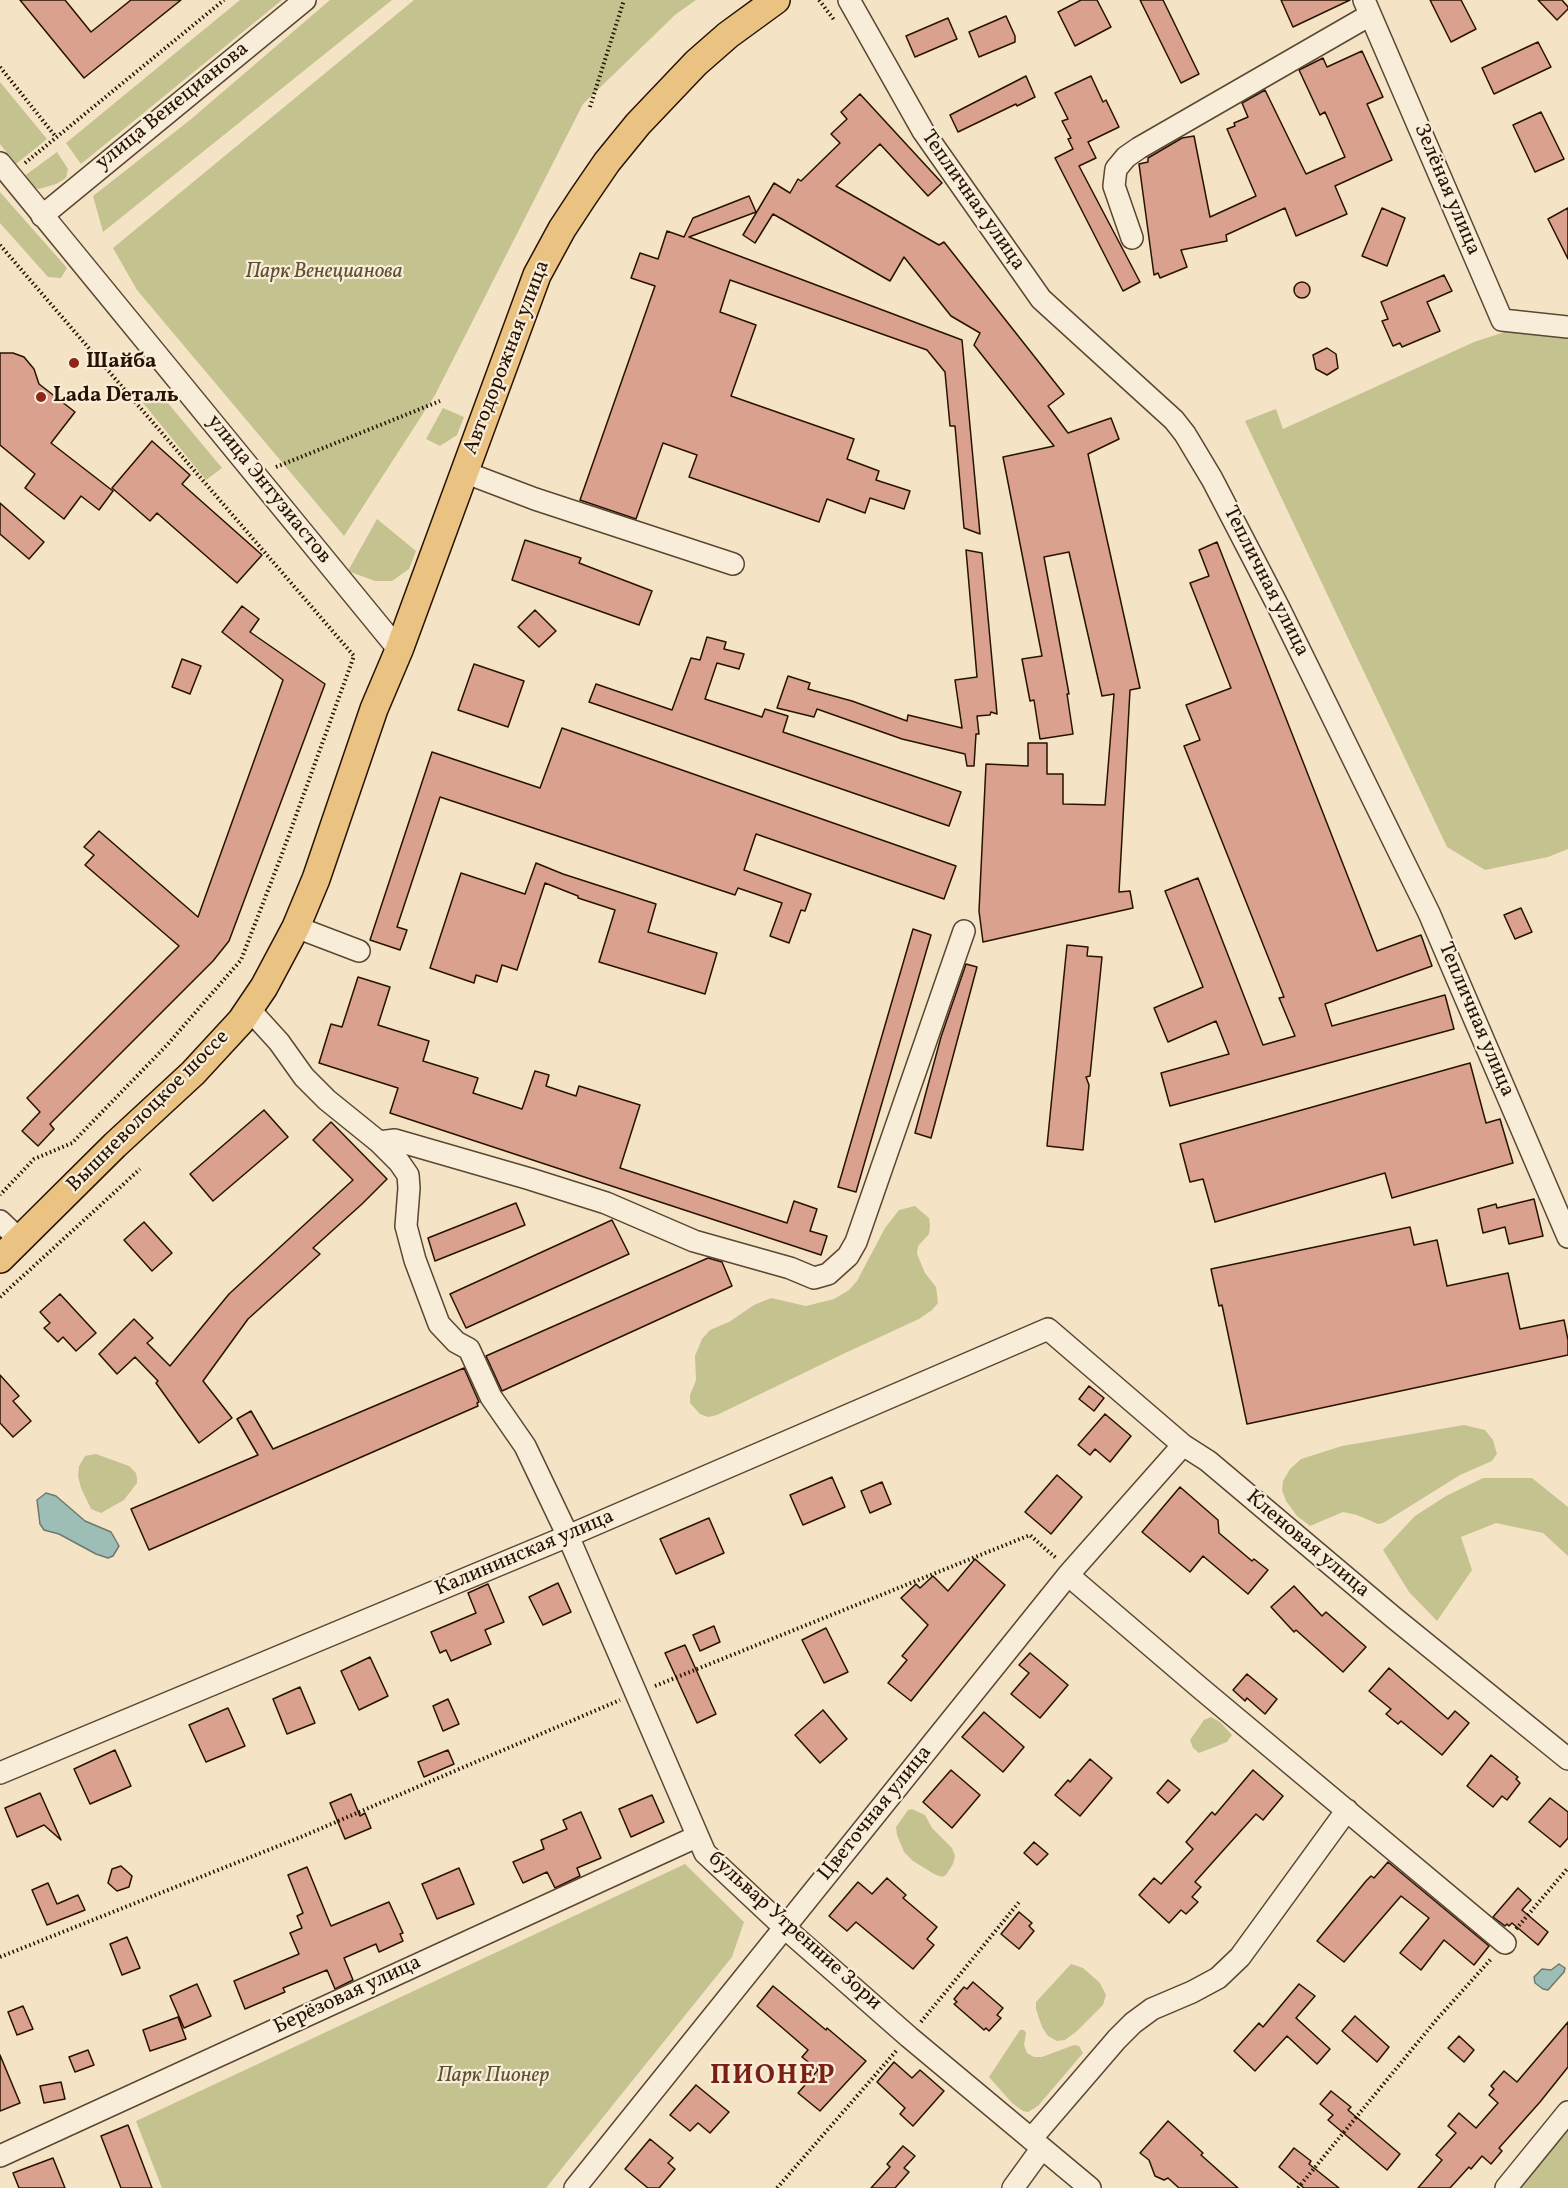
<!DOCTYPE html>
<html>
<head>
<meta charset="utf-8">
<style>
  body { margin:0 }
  canvas { display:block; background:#f4e4c5 }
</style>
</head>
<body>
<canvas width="1568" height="2188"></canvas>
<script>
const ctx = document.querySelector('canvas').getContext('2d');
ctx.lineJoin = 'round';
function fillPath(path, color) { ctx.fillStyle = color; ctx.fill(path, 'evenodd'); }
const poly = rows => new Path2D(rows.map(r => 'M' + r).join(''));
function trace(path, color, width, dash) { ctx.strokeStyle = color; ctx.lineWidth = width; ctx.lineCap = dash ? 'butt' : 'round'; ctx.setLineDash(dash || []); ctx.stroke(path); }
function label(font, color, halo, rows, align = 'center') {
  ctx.font = font + ' Vollkorn,serif'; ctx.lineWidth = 4.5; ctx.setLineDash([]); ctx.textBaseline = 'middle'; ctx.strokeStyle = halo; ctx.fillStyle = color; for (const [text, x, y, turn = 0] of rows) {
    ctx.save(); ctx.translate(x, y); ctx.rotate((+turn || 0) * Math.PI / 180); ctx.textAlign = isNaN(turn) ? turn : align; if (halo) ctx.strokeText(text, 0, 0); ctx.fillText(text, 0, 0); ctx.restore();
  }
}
const green = poly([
  [240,0,282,0,81,164,66,143],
  [330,0,392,0,103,232,93,196,190,120],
  [414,0,696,0,676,14,583,104,435,395,344,536,137,290,113,248],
  [0,82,47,139,16,164,0,144],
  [57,152,68,169,66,178,56,184,39,189,28,185,23,177],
  [0,192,67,268,61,278,48,277,0,223],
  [1523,326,1568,334,1568,849,1548,857,1485,870,1447,847,1245,421,1276,409,1283,429,1474,342],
  [139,398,167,402,222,468,206,480],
  [443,408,464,417,457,435,440,446,426,439],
  [377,519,416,551,409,569,392,581,375,581,348,571],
  [915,1206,929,1218,930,1226,929,1234,918,1246,917,1254,925,1273,936,1287,938,1303,932,1310,919,1319,843,1354,717,1415,708,1417,700,1414,690,1403,690,1395,696,1380,695,1356,702,1339,710,1330,729,1322,754,1305,771,1298,806,1306,834,1299,849,1290,857,1281,885,1228,899,1210],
  [1464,1425,1485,1430,1493,1440,1497,1454,1492,1461,1460,1475,1383,1523,1378,1524,1357,1515,1343,1512,1310,1526,1297,1516,1286,1501,1282,1490,1283,1481,1290,1469,1301,1459,1342,1446],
  [96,1454,129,1466,136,1473,137,1478,137,1483,124,1500,101,1513,91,1509,81,1488,78,1476,79,1466,85,1456],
  [1483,1478,1532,1478,1568,1507,1568,1556,1543,1533,1496,1523,1461,1537,1472,1570,1437,1621,1409,1592,1383,1550,1415,1516,1446,1496],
  [1211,1717,1220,1722,1232,1735,1227,1742,1199,1753,1193,1748,1190,1740,1204,1720],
  [912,1809,925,1815,932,1828,952,1848,955,1856,953,1864,946,1875,942,1877,934,1874,913,1861,904,1852,897,1835,896,1827,908,1810],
  [685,1864,744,1922,732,1957,546,2188,162,2188,136,2121],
  [1071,1964,1083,1968,1100,1983,1106,1995,1103,2005,1077,2031,1065,2040,1057,2041,1048,2036,1042,2027,1036,2009,1036,2002],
  [1020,2030,1024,2030,1026,2033,1024,2045,1027,2053,1034,2057,1042,2057,1074,2045,1079,2046,1083,2053,1038,2106,1028,2112,1023,2111,1012,2103,989,2077],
  [1568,2131,1568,2188,1520,2188]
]);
const water = poly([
  [46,1493,56,1496,85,1521,111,1532,119,1546,113,1556,108,1558,96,1554,59,1534,44,1530,40,1524,37,1500,46,1493],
  [1559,1964,1565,1968,1564,1972,1548,1990,1543,1989,1535,1983,1534,1977,1542,1969,1551,1970,1559,1964]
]);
const building = poly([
  [20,0,65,0,91,32,131,0,181,0,84,78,20,0],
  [1081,0,1097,0,1111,27,1075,46,1058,12,1081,0],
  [1140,0,1163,0,1199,74,1181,83,1140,0],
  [1281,0,1350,0,1293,27,1281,0],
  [1430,0,1461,0,1476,29,1451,42,1430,0],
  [1538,0,1562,0,1568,7,1568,9,1557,20,1538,0],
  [1006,16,1015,36,1015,42,979,57,969,32,1006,16],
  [948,18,957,39,915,57,906,36,948,18],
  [1538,42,1551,67,1494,94,1482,68,1538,42],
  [1362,51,1383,97,1367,104,1392,160,1335,186,1347,214,1296,236,1285,208,1226,235,1227,241,1181,250,1187,267,1160,278,1158,273,1154,275,1139,164,1148,162,1148,158,1182,138,1194,136,1210,217,1256,196,1227,129,1235,126,1234,123,1248,117,1242,103,1265,90,1306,174,1345,157,1325,112,1320,115,1299,70,1323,58,1327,67,1362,51],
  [1026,76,1035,97,1017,106,1016,104,958,132,950,115,1026,76],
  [1091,76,1103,102,1106,100,1119,127,1088,142,1096,158,1079,166,1140,282,1123,291,1055,158,1073,149,1068,139,1071,138,1062,121,1068,119,1055,93,1091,76],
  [860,94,942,183,928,196,880,144,836,186,939,245,944,242,1064,394,1048,406,1068,433,1111,418,1119,439,1088,454,1140,688,1130,690,1119,892,1130,891,1133,908,983,942,979,911,986,764,1028,766,1028,743,1047,743,1047,774,1063,774,1063,804,1105,805,1114,694,1102,696,1069,552,1044,557,1069,694,1067,694,1073,734,1040,739,1034,700,1030,701,1022,659,1042,656,1003,457,1054,446,974,345,980,333,951,316,904,257,890,281,773,214,755,243,743,235,774,183,790,193,798,179,801,181,840,143,831,134,847,119,841,112,860,94],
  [1541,112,1564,159,1535,172,1513,125,1541,112],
  [749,196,756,212,689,237,962,340,980,534,964,528,955,426,950,426,945,372,927,350,730,280,720,312,756,325,731,396,854,439,847,459,879,471,876,480,910,491,904,509,870,498,865,513,827,499,819,522,689,477,697,455,663,443,636,519,580,500,655,286,631,278,640,253,658,259,667,231,684,237,693,218,749,196],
  [1382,208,1405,218,1387,266,1362,256,1382,208],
  [1568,208,1568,259,1548,219,1568,208],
  [1444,275,1452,291,1427,302,1440,331,1402,347,1400,343,1393,346,1382,321,1388,319,1381,302,1444,275],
  '1294 290a8 8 0 1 1 16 0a8 8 0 1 1-16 0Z',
  [1327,348,1336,354,1338,368,1327,375,1316,369,1313,355,1327,348],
  [0,353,13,353,24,357,34,369,39,384,75,412,51,443,113,491,99,510,81,496,64,519,25,488,35,474,0,445,0,353],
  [152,441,190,475,182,484,262,555,237,583,157,513,150,521,112,488,152,441],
  [0,503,44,542,29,559,0,534,0,503],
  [525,540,581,558,579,563,652,591,639,625,512,580,525,540],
  [1217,542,1377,951,1421,935,1432,966,1325,1004,1332,1026,1445,995,1454,1029,1170,1106,1161,1073,1229,1054,1216,1021,1168,1042,1154,1008,1203,987,1165,891,1198,878,1263,1045,1295,1036,1279,998,1284,997,1184,746,1200,740,1186,705,1231,688,1190,583,1209,576,1199,550,1217,542],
  [966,550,982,553,997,714,991,712,990,715,977,716,979,734,976,734,974,766,967,766,965,754,902,739,817,709,814,717,777,708,788,676,810,683,808,689,852,701,907,721,908,715,962,728,955,680,977,677,966,550],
  [242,606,259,619,250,632,325,684,229,941,213,961,50,1124,54,1129,38,1146,22,1131,40,1112,27,1098,179,946,85,865,94,855,84,847,99,831,198,917,283,680,222,632,242,606],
  [535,610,556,631,539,647,518,627,535,610],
  [707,637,726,642,724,649,744,654,739,669,717,663,705,699,762,717,765,709,788,716,783,732,961,792,949,826,589,702,596,684,672,710,691,658,700,660,707,637],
  [182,659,201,666,190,694,172,687,182,659],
  [474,664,524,681,508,727,458,710,474,664],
  [562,728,956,866,944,899,756,834,744,870,811,894,805,911,801,910,789,943,770,936,782,903,738,888,735,895,440,797,397,927,407,930,400,950,370,940,432,752,540,788,562,728],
  [536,863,563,874,656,904,648,932,717,953,705,994,599,962,615,910,578,898,578,896,545,883,517,970,502,965,497,982,476,975,474,983,430,968,461,873,525,894,536,863],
  [1521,908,1532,932,1515,939,1504,915,1521,908],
  [913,929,931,935,856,1192,838,1187,913,929],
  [1067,945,1088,947,1087,956,1102,957,1090,1076,1086,1077,1089,1085,1083,1150,1047,1146,1067,945],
  [966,964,977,967,931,1138,915,1133,941,1037,966,964],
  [358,977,390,987,378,1025,429,1041,423,1061,478,1078,473,1093,522,1109,535,1071,549,1075,546,1086,576,1096,579,1086,640,1105,620,1168,787,1223,794,1201,817,1209,810,1231,827,1236,821,1255,390,1113,398,1088,319,1063,331,1024,342,1027,358,977],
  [1470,1063,1486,1123,1500,1119,1513,1163,1392,1198,1385,1173,1215,1222,1203,1179,1190,1182,1180,1144,1470,1063],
  [264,1110,288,1137,213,1201,190,1174,264,1110],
  [331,1122,387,1179,362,1204,313,1248,320,1254,248,1319,203,1381,232,1418,199,1443,156,1383,158,1381,135,1357,117,1374,99,1354,134,1319,153,1338,147,1343,170,1366,229,1294,353,1180,313,1140,331,1122],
  [1534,1199,1543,1236,1509,1244,1505,1227,1483,1233,1478,1209,1496,1204,1497,1208,1534,1199],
  [516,1203,525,1225,435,1261,428,1238,516,1203],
  [612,1220,629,1254,466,1328,450,1294,612,1220],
  [144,1222,172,1253,152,1271,124,1240,144,1222],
  [1410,1227,1414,1245,1437,1240,1447,1286,1508,1273,1520,1329,1564,1320,1568,1340,1568,1355,1247,1424,1222,1305,1219,1306,1211,1269,1410,1227],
  [708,1258,722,1262,732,1286,502,1391,486,1356,708,1258],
  [60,1294,96,1333,76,1351,63,1337,58,1342,44,1328,50,1323,40,1312,60,1294],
  [464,1368,479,1402,477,1403,478,1406,149,1550,131,1509,258,1455,237,1419,251,1411,273,1449,464,1368],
  [0,1375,19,1396,13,1401,31,1421,13,1437,0,1423,0,1375],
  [1089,1386,1104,1398,1094,1411,1079,1399,1089,1386],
  [1105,1414,1131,1436,1110,1462,1095,1449,1090,1455,1078,1445,1105,1414],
  [1057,1475,1082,1497,1051,1534,1025,1512,1057,1475],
  [832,1477,845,1507,803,1525,790,1495,832,1477],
  [882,1482,891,1504,870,1513,861,1491,882,1482],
  [1180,1487,1218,1520,1219,1533,1252,1561,1254,1559,1268,1570,1248,1594,1203,1556,1190,1572,1142,1532,1180,1487],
  [709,1518,724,1553,676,1574,660,1539,709,1518],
  [975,1559,1005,1585,911,1701,888,1683,907,1660,902,1656,928,1625,901,1598,916,1584,920,1588,933,1576,948,1591,975,1559],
  [558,1583,571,1612,543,1625,529,1597,558,1583],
  [488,1584,504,1622,485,1630,491,1644,451,1661,446,1650,440,1653,431,1632,476,1613,468,1593,488,1584],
  [1294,1586,1322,1616,1326,1612,1366,1647,1343,1672,1296,1630,1294,1632,1271,1607,1294,1586],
  [714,1626,720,1642,700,1651,693,1635,714,1626],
  [826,1628,848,1672,824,1683,802,1640,826,1628],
  [685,1645,716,1714,697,1723,665,1653,685,1645],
  [1030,1653,1068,1685,1040,1718,1011,1694,1029,1673,1019,1665,1030,1653],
  [370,1657,388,1696,359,1710,341,1671,370,1657],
  [1389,1668,1448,1719,1455,1711,1469,1723,1442,1755,1401,1721,1398,1724,1386,1714,1391,1709,1369,1691,1389,1668],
  [1247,1674,1277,1699,1265,1714,1247,1698,1245,1701,1233,1690,1247,1674],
  [300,1687,315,1723,287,1734,273,1699,300,1687],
  [448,1699,459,1724,443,1731,433,1706,448,1699],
  [228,1708,245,1746,206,1762,189,1725,228,1708],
  [823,1710,847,1739,820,1763,795,1735,823,1710],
  [984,1712,1024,1747,1003,1772,962,1737,984,1712],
  [115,1750,131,1786,90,1804,74,1769,115,1750],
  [448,1750,454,1764,424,1777,418,1762,448,1750],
  [1491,1755,1518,1777,1516,1779,1520,1783,1507,1800,1502,1796,1493,1807,1467,1786,1491,1755],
  [1090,1759,1112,1778,1080,1816,1055,1795,1068,1780,1070,1782,1090,1759],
  [951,1770,980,1795,952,1828,923,1802,951,1770],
  [1253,1770,1283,1796,1263,1820,1256,1814,1220,1854,1195,1882,1201,1887,1192,1897,1198,1902,1186,1914,1181,1910,1169,1923,1139,1895,1154,1878,1161,1884,1193,1849,1186,1842,1212,1812,1215,1815,1253,1770],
  [1168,1780,1180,1790,1168,1803,1157,1793,1168,1780],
  [40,1793,61,1840,44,1825,17,1837,5,1808,40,1793],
  [351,1794,360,1816,365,1813,371,1828,345,1839,330,1803,351,1794],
  [652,1795,664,1822,631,1837,619,1809,652,1795],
  [1550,1798,1568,1812,1568,1838,1560,1847,1529,1822,1550,1798],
  [581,1812,601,1858,577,1868,580,1876,555,1888,547,1872,523,1883,513,1862,544,1849,541,1840,567,1829,563,1820,581,1812],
  [1034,1842,1048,1854,1037,1865,1024,1853,1034,1842],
  [1388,1862,1489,1946,1474,1965,1444,1940,1421,1970,1400,1953,1429,1918,1401,1896,1344,1962,1317,1941,1366,1881,1371,1876,1374,1878,1388,1862],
  [121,1866,132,1876,129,1887,117,1891,108,1883,112,1869,121,1866],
  [307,1867,331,1926,389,1902,403,1933,400,1934,403,1941,379,1952,376,1944,344,1958,353,1980,335,1989,327,1970,283,1988,285,1992,245,2009,234,1981,299,1954,290,1933,302,1928,297,1916,303,1913,288,1875,307,1867],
  [459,1868,474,1904,437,1919,422,1884,459,1868],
  [887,1878,906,1895,903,1898,937,1927,927,1939,934,1945,913,1969,856,1922,847,1931,829,1916,858,1882,872,1894,887,1878],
  [48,1883,57,1904,78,1895,85,1910,47,1925,32,1890,48,1883],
  [1518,1888,1531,1900,1522,1910,1548,1932,1538,1945,1512,1923,1509,1926,1507,1924,1505,1926,1493,1917,1518,1888],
  [1019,1912,1032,1923,1029,1926,1034,1931,1019,1949,1001,1934,1019,1912],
  [127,1937,140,1968,122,1975,110,1944,127,1937],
  [973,1982,1003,2008,997,2015,1001,2018,989,2031,986,2028,984,2030,954,2004,957,2002,954,1999,964,1987,967,1989,973,1982],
  [197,1984,211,2016,184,2028,170,1996,197,1984],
  [1299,1984,1315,1996,1296,2018,1330,2049,1317,2064,1287,2036,1255,2071,1234,2051,1259,2023,1263,2027,1299,1984],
  [773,1986,826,2030,827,2028,866,2061,820,2111,798,2093,818,2070,802,2057,808,2050,757,2006,773,1986],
  [23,2006,33,2029,17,2035,8,2012,23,2006],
  [1355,2016,1389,2047,1377,2062,1342,2031,1355,2016],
  [178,2017,186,2039,150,2051,143,2030,178,2017],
  [1568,2022,1568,2067,1540,2102,1499,2148,1502,2151,1491,2164,1482,2156,1471,2169,1469,2167,1450,2188,1418,2188,1442,2160,1436,2155,1456,2133,1448,2126,1459,2113,1476,2128,1498,2103,1489,2095,1494,2089,1491,2086,1504,2071,1517,2082,1568,2022],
  [1459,2036,1474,2050,1464,2062,1448,2048,1459,2036],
  [88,2050,94,2065,75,2072,69,2057,88,2050],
  [0,2055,20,2103,0,2111,0,2055],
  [894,2062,912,2078,920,2070,944,2091,913,2126,900,2114,905,2108,877,2082,894,2062],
  [61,2082,65,2099,44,2103,40,2086,61,2082],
  [696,2085,729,2112,710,2133,698,2123,690,2131,670,2115,696,2085],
  [1331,2091,1351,2107,1348,2110,1400,2154,1387,2170,1328,2120,1333,2115,1320,2104,1331,2091],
  [1168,2121,1203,2153,1201,2155,1238,2188,1179,2188,1168,2178,1164,2180,1155,2176,1149,2160,1140,2153,1168,2121],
  [128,2125,152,2188,121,2188,101,2136,128,2125],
  [650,2139,673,2158,668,2163,675,2169,659,2188,648,2188,625,2169,650,2139],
  [903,2146,915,2156,904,2168,909,2172,895,2188,871,2188,890,2167,887,2164,903,2146],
  [1294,2148,1311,2161,1309,2164,1339,2188,1304,2188,1279,2167,1294,2148],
  [53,2158,65,2188,19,2188,13,2173,53,2158]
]);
const path = poly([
  [819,0,835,21],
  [0,67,56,137],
  [590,107,624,0],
  [25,163,224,0],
  [0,245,354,656,282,854,241,960,167,1045,72,1143,34,1159,0,1195],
  [276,467,440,401],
  [0,1297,140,1169],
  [655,1686,1030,1535,1056,1558],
  [1516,1929,1568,1868],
  [0,1957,301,1837,620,1700],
  [921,2022,1020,1901],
  [777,2188,897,2050],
  [1298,2188,1437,2019,1492,1958]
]);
const minor = poly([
  [849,0,923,131,1041,299,1174,420,1185,434,1212,479,1279,608,1429,913,1568,1237],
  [1364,0,1502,320,1568,327],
  [0,163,399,650],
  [42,216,305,0],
  [1132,238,1114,186,1116,169,1126,157,1139,148,1370,15],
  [464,472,535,499,733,564],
  [296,927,359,951],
  [249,1009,279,1042,304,1077,327,1100,379,1142,399,1162,408,1175,409,1188,406,1226,415,1260,439,1324,456,1342,469,1349,491,1397,525,1446,568,1536,705,1853,785,1928,909,2037,1090,2188],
  [379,1142,395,1140,530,1179,606,1203,694,1241,790,1268,814,1278,828,1274,848,1256,856,1242,964,931],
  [0,1221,20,1240],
  [1068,1575,1199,1687,1505,1943],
  [0,1773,568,1536,1048,1329,1183,1445,1208,1461,1393,1617,1568,1759],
  [1031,2139,1117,2039,1133,2023,1152,2009,1192,1992,1218,1978,1240,1957,1347,1810],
  [0,2156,696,1837],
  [575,2188,1068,1575,1183,1445],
  [1013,2188,1042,2148],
  [1506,2188,1568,2112]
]);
const major = poly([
  [0,1259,115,1145,193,1073,241,1021,264,987,296,927,316,879,374,709,399,650,537,275,562,229,583,197,607,162,638,124,696,63,728,35,776,0]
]);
const markers = [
  [74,363,6,"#8f2418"],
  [41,397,6,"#8f2418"]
];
const streetNames = [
  ["улица Венецианова",173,107,-39],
  ["Зелёная улица",1446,190,67],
  ["Тепличная улица",972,201,55],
  ["Автодорожная улица",508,358,-69],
  ["улица Энтузиастов",268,490,51],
  ["Тепличная улица",1265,582,63],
  ["Тепличная улица",1475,1020,67],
  ["Вышневолоцкое шоссе",149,1112,-45],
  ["Кленовая улица",1307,1545,40],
  ["Калининская улица",525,1554,-23],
  ["Цветочная улица",876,1814,-51],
  ["бульвар Утренние Зори",794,1932,42],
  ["Берёзовая улица",348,1996,-25]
];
const parkNames = [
  ["Парк Венецианова",324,273],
  ["Парк Пионер",493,2077]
];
const poiNames = [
  ["Шайба",86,363],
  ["Lada Dеталь",53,397]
];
const districtNames = [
  ["ПИОНЕР",773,2078]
];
fillPath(green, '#c4c28f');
fillPath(water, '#9cbeb7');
trace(water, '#6e796e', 1.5);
fillPath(building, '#daa18f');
trace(building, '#281200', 1.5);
trace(minor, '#5b4631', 24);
trace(major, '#281200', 30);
trace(path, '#281200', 4, [1.5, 3]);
trace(minor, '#f8edd9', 21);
trace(major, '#eac282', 27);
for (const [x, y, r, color] of markers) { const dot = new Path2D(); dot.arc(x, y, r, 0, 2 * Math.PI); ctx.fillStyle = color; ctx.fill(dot); trace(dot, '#f8edd9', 2); }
label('21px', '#281200', '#f8edd9', streetNames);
label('italic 21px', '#5f5032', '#f8edd9', parkNames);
label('bold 21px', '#281200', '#f8edd9', poiNames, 'left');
ctx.letterSpacing = '1.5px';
label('bold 27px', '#7a1f14', '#f8edd9', districtNames);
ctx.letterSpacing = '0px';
</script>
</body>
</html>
